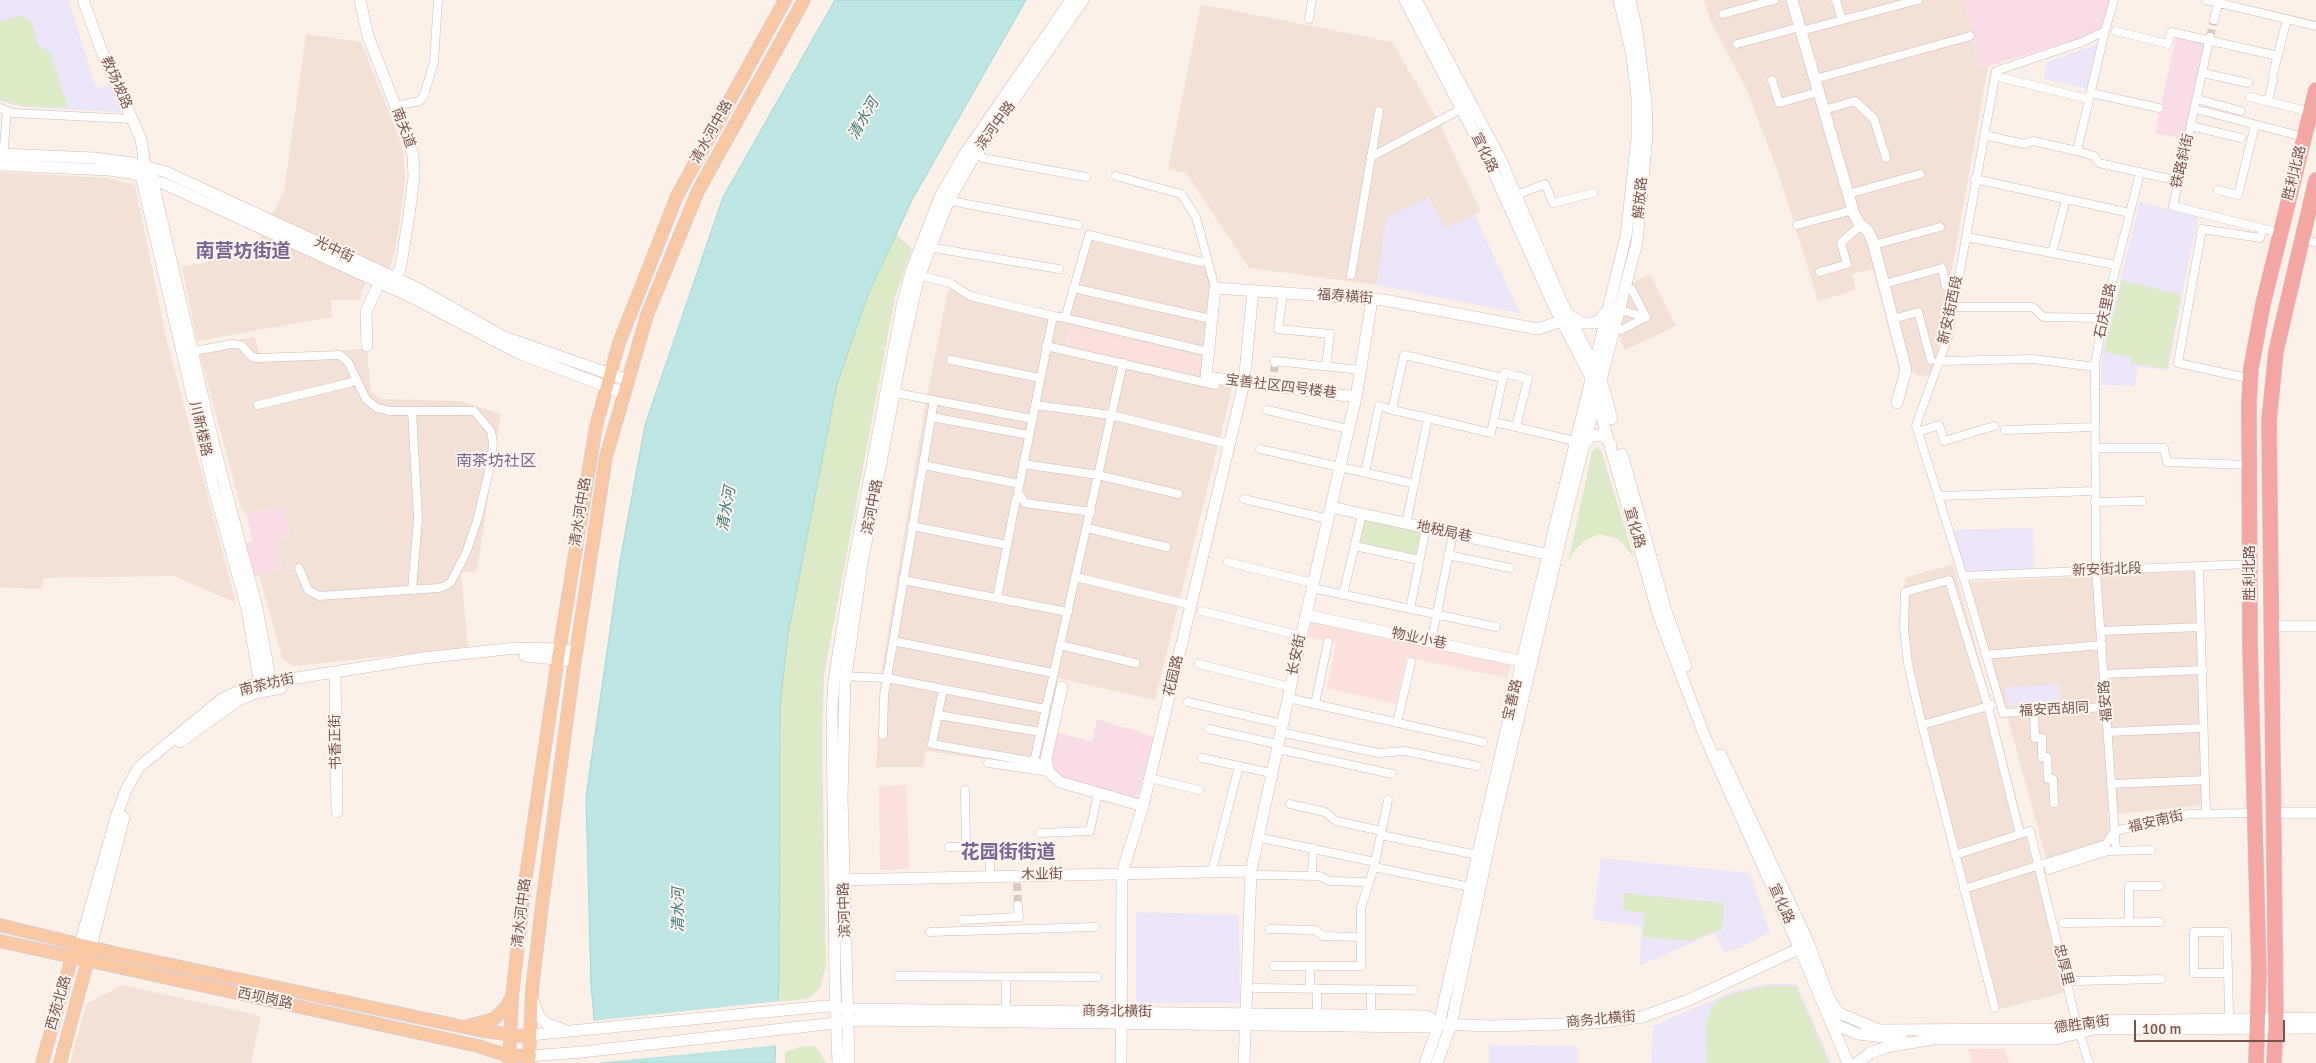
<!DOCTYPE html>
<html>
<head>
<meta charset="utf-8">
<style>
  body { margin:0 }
  #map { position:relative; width:2316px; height:1063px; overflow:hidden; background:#fcf1e9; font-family:Signika,sans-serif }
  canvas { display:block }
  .scale { position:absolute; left:2134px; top:1020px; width:151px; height:22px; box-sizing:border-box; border:2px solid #76534d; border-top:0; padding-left:6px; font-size:15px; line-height:18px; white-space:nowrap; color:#76534d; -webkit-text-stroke:4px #fef5ef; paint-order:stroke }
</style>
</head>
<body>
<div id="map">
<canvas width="2316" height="1063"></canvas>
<div class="scale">100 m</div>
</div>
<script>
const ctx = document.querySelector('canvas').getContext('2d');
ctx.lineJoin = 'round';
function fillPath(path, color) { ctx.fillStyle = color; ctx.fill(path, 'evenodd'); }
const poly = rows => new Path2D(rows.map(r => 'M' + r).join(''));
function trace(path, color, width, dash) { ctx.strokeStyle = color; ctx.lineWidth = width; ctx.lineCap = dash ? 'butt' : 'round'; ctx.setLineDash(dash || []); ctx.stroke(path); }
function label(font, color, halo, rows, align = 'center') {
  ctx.font = font + ' Signika,"Noto Sans SC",sans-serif'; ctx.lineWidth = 4; ctx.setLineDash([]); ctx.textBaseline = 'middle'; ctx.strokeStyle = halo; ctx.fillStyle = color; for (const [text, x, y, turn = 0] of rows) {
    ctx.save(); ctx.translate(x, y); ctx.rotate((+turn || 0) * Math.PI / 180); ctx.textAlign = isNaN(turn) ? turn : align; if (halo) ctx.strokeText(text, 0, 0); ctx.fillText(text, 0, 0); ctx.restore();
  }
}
const residential = poly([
  [1704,0,1964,0,1974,38,1978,68,1988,66,1935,365,1930,375,1918,376,1910,370,1900,372,1873,269,1852,274,1856,290,1818,301,1778,172,1746,88,1710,20],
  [1201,4,1392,42,1438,120,1481,212,1445,229,1387,218,1377,285,1249,268,1186,173,1168,169],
  [306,34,361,42,403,147,405,181,397,240,390,269,374,262,359,300,331,300,332,317,197,341,182,267,250,253,259,240,284,192],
  [0,172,109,178,135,185,166,337,236,603,174,576,44,578,42,589,0,587],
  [1086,229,1203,257,1212,288,1204,379,1233,385,1155,700,1058,678,1040,767,926,751,923,767,876,767,881,674,926,401,948,290,1062,314],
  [1650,274,1676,326,1625,350,1618,334,1632,283],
  [254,337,261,355,367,349,371,392,381,399,460,401,501,414,477,571,461,573,468,648,293,666,282,658,259,575,282,569,275,539,290,535,283,505,246,514,241,508,198,348],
  [1953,564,1995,715,2066,992,1993,1011,1908,675,1900,628,1905,578],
  [2197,571,2204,805,2108,815,2110,830,2105,842,2047,861,1970,582],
  [122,985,261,1016,251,1063,70,1063,86,1004]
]);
const commercial = poly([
  [1068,326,1203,357,1199,376,1064,344],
  [1312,620,1511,662,1507,678,1406,657,1396,704,1327,688,1336,643,1308,637],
  [907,785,909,869,880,870,879,786],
  [1968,1049,2005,1049,2009,1063,1972,1063]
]);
const education = poly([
  [0,0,69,0,96,88,110,85,122,112,22,107,0,101],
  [2098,44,2087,89,2044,79,2047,62],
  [1429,197,1445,228,1475,215,1520,313,1377,285,1386,218],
  [2140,202,2199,217,2191,249,2168,371,2138,366,2135,386,2101,385,2102,353],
  [2033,528,2034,570,1965,575,1951,530],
  [2060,684,2061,703,2009,706,2004,688],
  [1601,858,1750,873,1770,932,1739,948,1724,953,1715,933,1639,966,1642,926,1593,920],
  [1136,912,1239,915,1240,1003,1136,1003],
  [1767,984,1797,984,1831,1063,1651,1063,1653,1026,1734,991],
  [1489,1045,1578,1046,1578,1063,1489,1063]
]);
const medical = poly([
  [1964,0,2111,0,2103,28,2086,37,1978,69,1974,38],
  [2176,37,2207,44,2186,140,2155,133],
  [283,505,290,535,275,539,282,569,254,576,245,543,253,541,246,514],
  [1097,719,1154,737,1137,800,1054,774,1049,762,1057,732,1092,742]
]);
const green = poly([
  [21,15,31,21,38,45,50,52,68,108,22,106,0,100,0,22],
  [896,234,912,249,895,297,824,675,822,742,826,966,820,987,813,995,806,999,778,1002,780,707,788,634,837,384,868,295],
  [2122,280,2181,295,2167,369,2131,363,2132,357,2104,352],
  [1595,448,1600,449,1602,453,1634,558,1624,545,1616,538,1599,534,1584,541,1572,554,1568,563,1592,452],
  [1364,517,1423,530,1417,557,1358,544],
  [1624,893,1724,903,1722,929,1690,941,1643,937,1645,913,1623,910],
  [1767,986,1796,986,1829,1063,1707,1063,1706,1023,1713,1005,1719,1000,1734,993],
  [814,1046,820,1052,826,1063,785,1063,785,1052,800,1047]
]);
const water = poly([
  [835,0,1026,0,912,200,868,295,837,384,788,634,780,707,779,980,775,1063,598,1063,591,985,586,797,620,561,645,425,723,197,835,0]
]);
const pier = poly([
  [780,1001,779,1045,596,1063,592,1021]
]);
const streetTunnel = poly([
  [2210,37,2214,20],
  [1272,384,1275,363],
  [1017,883,1018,905]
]);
const street = poly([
  [1836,0,1842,20],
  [2207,0,2316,26],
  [1723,14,1774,0],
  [1309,19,1312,0],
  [2214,20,2218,3],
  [1801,31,1918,0],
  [2116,31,2168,44,2171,32,2274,55],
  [2210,37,2173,206,2280,233],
  [1737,44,1800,27],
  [2203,73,2248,83],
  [2273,74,2287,19],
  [1995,76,2084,98],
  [1815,79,1970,36],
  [1772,80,1779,103,1818,92],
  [2091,93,2159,108],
  [2250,97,2311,112],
  [2197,99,2241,111],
  [2268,102,2273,80],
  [395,106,420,101,424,95,434,62,438,0],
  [0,108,13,113,132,119],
  [2195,109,2304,137],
  [1824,110,1855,101,1874,119,1886,158],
  [2191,126,2241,138],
  [1984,135,2024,144,2033,141,2077,151,2094,156,2099,163,2179,181],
  [2077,151,2105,31],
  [974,152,983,158,1086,177],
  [1371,157,1465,107],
  [3,158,7,111],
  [1116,176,1181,194,1196,217,1215,288],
  [1975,179,2130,213,2103,318,2095,364,2096,570,2116,850],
  [2218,190,2238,195,2255,125],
  [1848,194,1920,174],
  [1516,195,1545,184,1553,203,1593,193],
  [945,200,1078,225],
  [2130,213,2140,172],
  [1797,225,1853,210],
  [1966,237,2116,265],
  [2302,239,2316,243],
  [1874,245,1940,227],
  [928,247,1059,269],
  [2052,253,2066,199],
  [1820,272,1847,264,1841,243,1861,225],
  [917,275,950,283,970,296,1053,316],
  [1351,275,1379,111],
  [1884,284,1942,268,1946,286],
  [1073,288,1211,319],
  [1283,293,1278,329,1330,334,1326,366],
  [1953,307,2033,307,2043,317,2103,318],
  [1619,310,1646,317],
  [1065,318,1209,352],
  [1893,319,1918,312,1931,360],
  [1621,330,1646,317,1632,290],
  [1046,346,1215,385],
  [189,352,232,344,241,345,252,357,257,358,340,355,348,362,366,399,377,408,390,411,474,411,491,431,493,443,491,463,477,521,466,553,451,582,445,586,439,588,319,596,308,590,299,568],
  [951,360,1040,378],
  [1939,361,2033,359,2095,367],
  [1275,363,1275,361,1360,370],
  [2251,379,2178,363,2202,229,2260,238,2263,229],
  [891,392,1032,419],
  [934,400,887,678,1045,709],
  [258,405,357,381],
  [1035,405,1111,415,1229,444],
  [1267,410,1348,429],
  [412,411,418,519,412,590],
  [931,417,1029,435],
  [1428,418,1491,433,1503,378],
  [1494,422,1516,427],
  [2005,430,2095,427],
  [1918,432,1939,425,1944,441,1994,426],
  [2095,448,2164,448,2167,462,2249,465],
  [1260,449,1415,484],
  [1023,464,1098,475,1178,494],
  [923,465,1019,484],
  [1365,473,1379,406,1392,410],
  [1938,496,2095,491],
  [1244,499,1328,519],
  [2095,502,2142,501],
  [1091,512,1025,503,1018,492,1053,316,1065,318,1089,235,1201,262],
  [1406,524,1428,418,1392,410,1404,355,1503,378,1504,373,1528,379,1516,427,1575,441],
  [912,526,1007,545],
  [1087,528,1166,547],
  [1355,546,1419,560],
  [1448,555,1510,568],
  [1228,562,1313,583],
  [2199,567,2206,813],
  [1963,576,2250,564],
  [1076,577,1191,605],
  [903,580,1068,612],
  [1312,588,1496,627],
  [1343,595,1362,514],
  [997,598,1016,499,1019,496],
  [1410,609,1426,528],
  [1202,611,1301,636],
  [2101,631,2201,627],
  [893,641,1053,673],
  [1431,642,1453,534],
  [1060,645,1135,663],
  [1985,655,2102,645],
  [1199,664,1290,687],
  [2104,674,2203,670],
  [841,676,887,678,884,696,883,735],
  [943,689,932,744,1046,764],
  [1288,698,1483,742],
  [1188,702,1282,724],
  [1315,704,1328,642],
  [1992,705,1922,725,1995,1008],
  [2106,707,2003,713,1963,576,1916,425,1948,337,1996,71,2082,42,2105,31,2114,0],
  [2034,711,2035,738,2042,738,2042,757,2047,757,2048,779,2053,779,2054,803],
  [938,715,1040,732],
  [1397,723,1411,662],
  [1922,725,1908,664,1904,629,1905,592,1949,580,1988,706,2020,834],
  [1209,729,1277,744],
  [1280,732,1378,753,1405,751,1477,766],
  [2108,732,2203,728],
  [1283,750,1392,774],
  [1202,758,1271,773],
  [1034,762,1123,363],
  [988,763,1049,772],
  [1150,778,1199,790],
  [2111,784,2205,780],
  [965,790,966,847],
  [1290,804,1325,812,1336,821,1382,831],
  [1040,833,1090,831,1098,793],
  [1381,835,1482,856],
  [1257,837,1375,862],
  [949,847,990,846,990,876],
  [1955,855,2030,831,2077,1025,2089,1063],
  [1374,867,1475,888],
  [2049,870,2108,851,2151,850],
  [1212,871,1239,766],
  [1259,875,1320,876,1329,881,1369,882],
  [1312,876,1313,848],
  [1964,889,2106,844,2115,831,2188,814,2254,813],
  [963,920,1019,917,1018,905],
  [2129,922,2129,886,2160,886],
  [2063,923,2160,922],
  [1270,929,1315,930,1323,936,1361,937],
  [930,932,1095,927],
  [1274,966,1361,966,1361,908,1374,867,1388,800],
  [2228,973,2194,973,2194,932,2227,932,2228,973,2229,1013,2229,1024],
  [898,976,1097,977],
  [2076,981,2161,979],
  [1255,988,1413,990],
  [1310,989,1310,966],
  [1371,989,1371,1020],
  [1006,1015,1006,977],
  [1317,1019,1317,989]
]);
const secondary = poly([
  [83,0,104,57,141,139,145,166],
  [360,0,368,36,406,133,413,155,414,177,409,215,401,265,394,284],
  [1405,0,1489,162,1554,306,1590,376,1659,617,1705,737,1800,949,1848,1063],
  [1416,0,1500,158,1562,303,1601,379,1612,419],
  [1792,0,1854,214,1859,223,1868,231,1873,242,1906,370,1897,403],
  [0,154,95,158,132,163,166,172,417,288,504,337,627,380],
  [0,165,109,170,130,173,165,184,409,296,518,353,624,393],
  [140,171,213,486,247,609,261,691],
  [151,174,214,445,257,608,272,688],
  [1569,315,1582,323,1591,323,1598,322,1606,312],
  [367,346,366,311,383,276],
  [1356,397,1206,377,1215,288,1384,300,1538,329,1561,321],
  [1584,445,1591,436,1600,435,1606,438,1611,445],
  [1622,454,1667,614,1686,666],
  [1331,507,1555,556],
  [1306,615,1529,663],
  [2271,626,2316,626],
  [525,656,575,661],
  [335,672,337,812],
  [1062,687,1046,759,1049,772,1060,782,1143,806],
  [180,742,237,701,255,693,281,688],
  [1721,755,1809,944,1828,996],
  [2273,813,2316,813],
  [838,880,1251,871],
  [80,944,117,814,127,788,139,767,222,699,252,685,423,658,516,648,559,649,576,652],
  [91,947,124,817],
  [532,998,539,1016,547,1024,564,1030],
  [1829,999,1839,1013,1879,1030,2054,1029,2094,1021,2316,1018],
  [1830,1019,1839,1026,1858,1034,1902,1039],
  [530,1035,826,1006,848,1009,1427,1016,1439,1024],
  [530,1056,582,1052,861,1020,1425,1027,1439,1024,1491,1026,1596,1023,1642,1017,1691,999,1809,944],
  [838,1063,835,986,832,711,834,680,848,593,903,301,912,269,940,197,964,155,1071,0],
  [849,1063,842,796,845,683,862,564,902,351,918,280,948,202,972,160,1083,0],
  [1121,1063,1122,873,1143,806,1244,383,1253,291],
  [1244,1063,1251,871,1306,615,1356,397,1372,300],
  [1425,1063,1439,1024,1522,661,1626,236,1637,138,1637,96,1631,51,1619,0],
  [1437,1063,1451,1025,1494,822,1570,499,1637,242,1647,135,1646,100,1637,32,1630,0],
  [1857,1063,1870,1053,1886,1047,1934,1039,2056,1039,2094,1029,2316,1028]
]);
const primary = poly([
  [0,925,115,953,478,1030,519,1036,530,1035],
  [0,941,478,1046,509,1056,530,1056],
  [467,1026,494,1019,507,1006,511,998],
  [42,1063,72,957,76,951],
  [60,1063,90,952],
  [509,1063,512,996,525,883,558,658,596,426,619,343,677,196,785,0],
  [529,1063,532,990,542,905,574,666,606,457,647,315,698,191,804,0]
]);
const highway = poly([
  [2256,1063,2259,973,2250,646,2249,401,2251,368,2263,304,2316,90],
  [2274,1063,2276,1027,2269,421,2276,351,2316,180]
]);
const streetNames = [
  ["教场坡路",116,83,66],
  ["滨河中路",996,126,-54],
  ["南关道",403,128,69],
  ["清水河中路",712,132,-61],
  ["宣化路",1484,153,64],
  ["铁路斜街",2183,161,-77],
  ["胜利北路",2295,173,-76],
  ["解放路",1641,198,-85],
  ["光中街",334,250,25],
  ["福寿横街",1345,297,4],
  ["新安街西段",1951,310,-78],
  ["石庆里路",2106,311,-78],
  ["宝善社区四号楼巷",1281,387,7],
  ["川新楼路",200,429,77],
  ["滨河中路",873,507,-79],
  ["清水河中路",581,512,-81],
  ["宣化路",1634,528,74],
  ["地税局巷",1444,532,12],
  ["新安街北段",2107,570,-2],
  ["胜利北路",2250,573,-90],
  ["物业小巷",1419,639,12],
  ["长安街",1297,655,-78],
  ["花园路",1174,676,-77],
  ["南茶坊街",267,685,-13],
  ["宝善路",1513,700,-77],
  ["福安路",2106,701,-94],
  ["福安西胡同",2054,710,-3],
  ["书香正街",336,742,-91],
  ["福安南街",2156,822,-13],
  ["木业街",1042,875,-1],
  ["宣化路",1781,904,66],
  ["滨河中路",845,910,-92],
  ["清水河中路",522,913,-83],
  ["忠厚里",2063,965,76],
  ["西坝岗路",265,999,12],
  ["西苑北路",59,1003,-74],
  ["商务北横街",1117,1012,1],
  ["商务北横街",1601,1020,-5],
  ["德胜南街",2082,1025,-8]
];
const waterNames = [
  ["清水河",864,119,-60],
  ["清水河",727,509,-80],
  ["清水河",679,910,-90]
];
const quarterNames = [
  ["南茶坊社区",496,462]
];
const districtNames = [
  ["南营坊街道",243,252],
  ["花园街街道",1008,853]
];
fillPath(residential, '#f3e1d7');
fillPath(commercial, '#fce0dd');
fillPath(education, '#ede5f9');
fillPath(medical, '#fadce6');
fillPath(green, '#dceac7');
fillPath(water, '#bde5e3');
trace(water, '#a4d7d4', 1);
fillPath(pier, '#fcf1e9');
trace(streetTunnel, '#dacac2', 8, [8, 4]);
trace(street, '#d0b9b1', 9);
trace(secondary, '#d6b9b1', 12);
trace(primary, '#d9cfcd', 14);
trace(highway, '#d9cfcd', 16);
trace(street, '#fff', 8);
trace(secondary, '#fff', 11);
trace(primary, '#f8c7a4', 12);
trace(highway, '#f4a6a2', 15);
label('14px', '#76534d', '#fef5ef', streetNames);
label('italic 15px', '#407a78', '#fef5ef', waterNames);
label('16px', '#7a6592', '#fef5ef', quarterNames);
label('bold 19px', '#7a6592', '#fef5ef', districtNames);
</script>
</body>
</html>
